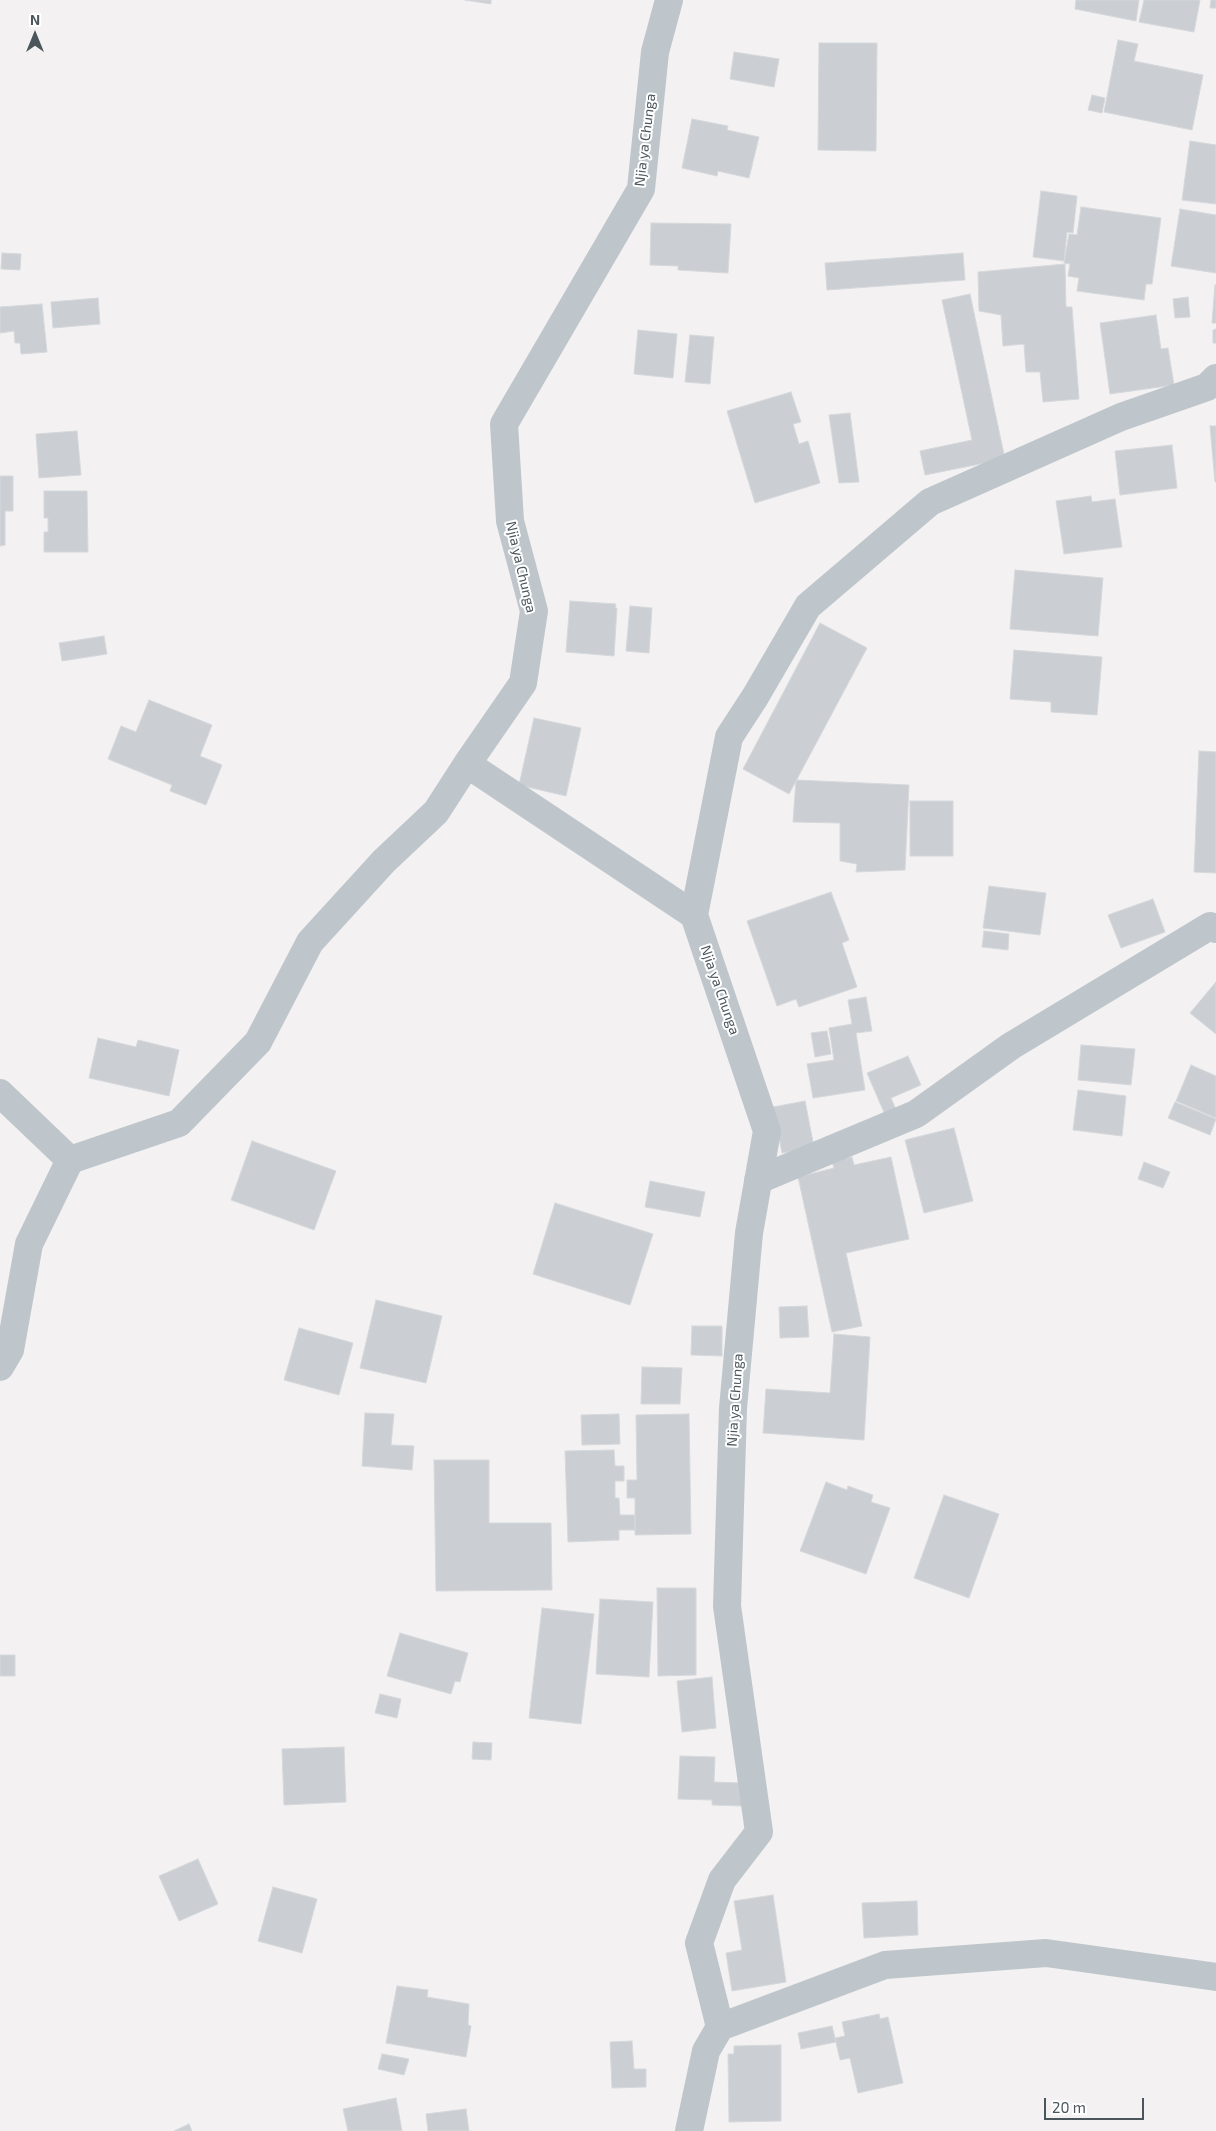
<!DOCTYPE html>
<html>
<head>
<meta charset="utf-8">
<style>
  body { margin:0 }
  #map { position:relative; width:1216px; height:2131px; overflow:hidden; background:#f3f1f1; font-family:"Exo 2",sans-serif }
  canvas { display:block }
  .north { position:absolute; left:10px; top:10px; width:50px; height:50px; -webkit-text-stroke:4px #fff; paint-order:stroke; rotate:0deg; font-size:14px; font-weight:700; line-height:20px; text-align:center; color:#4a555c }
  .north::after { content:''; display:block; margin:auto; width:18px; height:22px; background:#4a555c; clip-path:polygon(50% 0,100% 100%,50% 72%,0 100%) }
  .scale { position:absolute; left:1044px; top:2098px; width:100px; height:22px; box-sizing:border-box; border:2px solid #4a555c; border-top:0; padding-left:6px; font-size:15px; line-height:18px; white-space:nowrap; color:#4a555c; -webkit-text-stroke:4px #fff; paint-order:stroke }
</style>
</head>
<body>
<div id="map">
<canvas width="1216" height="2131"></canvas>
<div class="north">N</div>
<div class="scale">20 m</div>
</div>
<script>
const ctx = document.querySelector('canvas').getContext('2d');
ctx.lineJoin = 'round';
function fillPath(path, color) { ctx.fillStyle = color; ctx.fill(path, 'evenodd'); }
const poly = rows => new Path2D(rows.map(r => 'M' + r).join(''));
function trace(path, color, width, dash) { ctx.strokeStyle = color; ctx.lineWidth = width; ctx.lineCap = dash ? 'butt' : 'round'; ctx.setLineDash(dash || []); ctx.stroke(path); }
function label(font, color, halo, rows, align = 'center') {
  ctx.font = font + ' "Exo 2",sans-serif'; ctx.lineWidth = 4; ctx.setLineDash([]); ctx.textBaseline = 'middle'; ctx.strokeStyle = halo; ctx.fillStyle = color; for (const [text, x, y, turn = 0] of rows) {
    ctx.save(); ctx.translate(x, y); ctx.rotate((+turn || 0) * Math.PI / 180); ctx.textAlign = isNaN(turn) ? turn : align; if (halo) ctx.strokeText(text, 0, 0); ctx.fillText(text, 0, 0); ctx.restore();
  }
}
const building = poly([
  [465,0,491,0,491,4,465,0],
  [1076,0,1139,0,1136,21,1075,9,1076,0],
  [1144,0,1200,0,1194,32,1139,22,1144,0],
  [1211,0,1216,0,1216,8,1210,8,1211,0],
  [1118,40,1138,44,1134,61,1203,75,1192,130,1104,112,1118,40],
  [819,43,877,43,876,151,818,150,819,43],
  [734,52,779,59,774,87,730,79,734,52],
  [1092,95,1105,98,1102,113,1088,110,1092,95],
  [692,119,728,126,727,130,759,137,749,178,718,171,717,176,682,168,692,119],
  [1190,141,1216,145,1216,204,1182,200,1190,141],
  [1041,191,1077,196,1073,233,1067,232,1064,261,1033,257,1041,191],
  [1081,207,1161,218,1152,284,1146,284,1144,300,1077,291,1079,278,1068,276,1070,264,1064,263,1069,234,1077,235,1081,207],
  [1180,209,1216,215,1216,273,1171,266,1180,209],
  [651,223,731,224,728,273,678,270,678,266,650,265,651,223],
  [2,253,21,254,20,270,1,269,2,253],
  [963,253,965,280,827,290,825,263,963,253],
  [1065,264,1066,307,1072,307,1079,399,1043,402,1040,372,1026,372,1024,344,1003,346,1001,315,979,311,978,272,1065,264],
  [1215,285,1216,285,1216,323,1212,323,1215,285],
  [970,294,1005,459,925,475,920,451,972,440,942,300,970,294],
  [1188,297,1190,317,1175,318,1173,299,1188,297],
  [98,298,100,324,53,328,51,302,98,298],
  [42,304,47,352,21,354,20,343,15,343,14,331,0,333,0,307,42,304],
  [1156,315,1161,349,1168,348,1174,385,1110,394,1100,323,1156,315],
  [1216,329,1216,343,1213,343,1213,330,1216,329],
  [638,330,677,334,673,378,634,374,638,330],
  [690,335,714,337,710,384,685,382,690,335],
  [791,392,801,422,793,424,799,444,808,441,820,483,755,503,727,411,791,392],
  [850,413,859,482,839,483,829,415,850,413],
  [1210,426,1216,426,1216,482,1215,482,1210,426],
  [77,431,81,475,39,478,36,434,77,431],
  [1172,445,1177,488,1120,495,1115,451,1172,445],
  [0,476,13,476,13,511,5,511,5,545,0,546,0,476],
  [44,491,87,491,88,552,44,552,44,532,48,532,48,518,44,518,44,491],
  [1091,496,1092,502,1115,499,1122,547,1064,554,1056,501,1091,496],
  [1015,570,1103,578,1098,636,1010,629,1015,570],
  [570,601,616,604,615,608,617,608,614,656,566,652,570,601],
  [630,606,652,608,649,653,626,651,630,606],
  [820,623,867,648,789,794,743,769,820,623],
  [104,636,107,654,62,661,59,643,104,636],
  [1014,650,1102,657,1097,715,1051,712,1051,702,1010,699,1014,650],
  [149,700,212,725,200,756,222,765,206,805,170,791,172,785,108,759,121,726,136,732,149,700],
  [534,718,581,728,566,796,519,785,534,718],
  [1199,751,1216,752,1216,873,1194,872,1199,751],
  [796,780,909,785,905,870,856,872,857,864,840,861,840,823,793,822,796,780],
  [910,801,953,801,953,856,910,856,910,801],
  [989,886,1046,893,1040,935,983,928,989,886],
  [831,892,849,940,842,943,857,987,799,1007,796,999,777,1006,747,921,831,892],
  [1153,899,1165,932,1121,948,1108,915,1153,899],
  [984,931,1009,934,1008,950,982,947,984,931],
  [1216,982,1216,1034,1190,1013,1216,982],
  [866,997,872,1031,856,1033,865,1090,813,1098,807,1064,834,1060,829,1028,852,1024,848,1000,866,997],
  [827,1031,831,1054,815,1057,811,1033,827,1031],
  [98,1038,136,1047,138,1040,179,1050,169,1096,89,1078,98,1038],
  [1081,1045,1135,1049,1131,1085,1078,1080,1081,1045],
  [908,1056,921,1085,891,1098,897,1112,886,1117,867,1073,908,1056],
  [1191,1065,1216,1076,1216,1118,1176,1101,1191,1065],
  [1078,1090,1126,1096,1122,1136,1073,1130,1078,1090],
  [805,1101,814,1147,782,1153,773,1107,805,1101],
  [1175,1102,1216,1119,1210,1135,1168,1118,1175,1102],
  [954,1128,973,1201,924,1213,905,1140,954,1128],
  [252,1141,336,1171,314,1230,231,1200,252,1141],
  [852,1157,854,1165,891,1157,909,1239,846,1253,862,1326,832,1332,798,1177,834,1168,832,1161,852,1157],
  [1144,1162,1170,1172,1163,1188,1138,1179,1144,1162],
  [650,1181,705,1192,700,1217,645,1207,650,1181],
  [555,1203,653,1234,630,1305,533,1274,555,1203],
  [376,1300,442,1316,426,1383,360,1368,376,1300],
  [807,1306,809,1337,780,1338,779,1307,807,1306],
  [692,1326,722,1326,722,1356,691,1355,692,1326],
  [299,1328,353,1343,339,1395,284,1380,299,1328],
  [834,1334,870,1337,864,1440,763,1433,766,1389,830,1393,834,1334],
  [642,1367,682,1368,680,1404,641,1404,642,1367],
  [365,1413,394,1414,391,1445,414,1446,412,1470,362,1466,365,1413],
  [619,1414,620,1444,582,1445,581,1415,619,1414],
  [689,1414,691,1534,635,1535,635,1498,627,1498,627,1480,637,1480,636,1415,689,1414],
  [614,1450,615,1466,624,1466,624,1481,615,1481,615,1498,619,1498,620,1515,635,1515,635,1530,619,1530,619,1540,568,1542,565,1451,614,1450],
  [434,1460,489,1460,489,1523,551,1523,552,1590,436,1591,434,1460],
  [826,1482,847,1490,848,1486,873,1495,871,1502,890,1508,866,1574,800,1551,826,1482],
  [944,1495,999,1514,969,1598,914,1578,944,1495],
  [657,1588,696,1588,696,1675,658,1676,657,1588],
  [600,1599,653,1602,649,1677,596,1674,600,1599],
  [542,1608,594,1614,581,1724,529,1718,542,1608],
  [400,1633,468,1653,460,1682,455,1681,451,1694,387,1676,400,1633],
  [0,1655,15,1655,15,1676,0,1676,0,1655],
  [712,1677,716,1728,682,1732,677,1681,712,1677],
  [380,1694,401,1699,397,1718,375,1713,380,1694],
  [473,1742,492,1743,491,1760,472,1759,473,1742],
  [344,1747,346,1802,284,1805,282,1749,344,1747],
  [680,1756,715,1757,714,1782,742,1783,742,1806,712,1805,712,1800,678,1799,680,1756],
  [198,1859,218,1904,179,1921,159,1876,198,1859],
  [273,1887,317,1899,302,1953,258,1941,273,1887],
  [773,1895,786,1982,732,1991,726,1953,742,1950,734,1901,773,1895],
  [917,1901,918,1935,864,1938,862,1903,917,1901],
  [397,1986,428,1990,427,1997,469,2004,468,2025,471,2026,466,2057,386,2043,397,1986],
  [879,2014,880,2019,888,2017,903,2083,858,2093,850,2058,840,2060,835,2038,845,2036,842,2022,879,2014],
  [832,2026,836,2042,801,2049,798,2033,832,2026],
  [632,2041,634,2069,646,2069,646,2087,612,2088,610,2042,632,2041],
  [781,2045,781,2121,729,2122,728,2054,734,2054,734,2046,781,2045],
  [382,2054,409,2059,404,2075,378,2069,382,2054],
  [396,2098,402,2131,348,2131,343,2109,396,2098],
  [466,2109,469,2131,428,2131,426,2114,466,2109],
  [189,2124,192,2131,174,2131,189,2124]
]);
const minor = poly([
  [669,0,655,52,641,189,504,424,510,521,534,611,523,683,467,764,694,915,767,1131,749,1233,733,1408,727,1606,759,1832,722,1880,699,1943,720,2027,706,2051,689,2131],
  [694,915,729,737,755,697,808,606,930,502,1121,417,1207,387,1216,378],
  [0,1093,70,1160,179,1123,258,1042,310,942,384,861,436,812,467,764],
  [758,1180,916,1114,1011,1046,1210,926,1216,929],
  [0,1367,10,1350,29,1244,70,1160],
  [720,2027,885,1965,1046,1953,1216,1977]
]);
const streetNames = [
  ["Njia ya Chunga",645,140,-83],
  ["Njia ya Chunga",521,567,77],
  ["Njia ya Chunga",720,990,71],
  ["Njia ya Chunga",735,1400,-86]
];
fillPath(building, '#cbced3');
trace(building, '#d5d8db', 1);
trace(minor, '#bec6cc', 28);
label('14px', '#4a555c', '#fff', streetNames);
</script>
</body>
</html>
